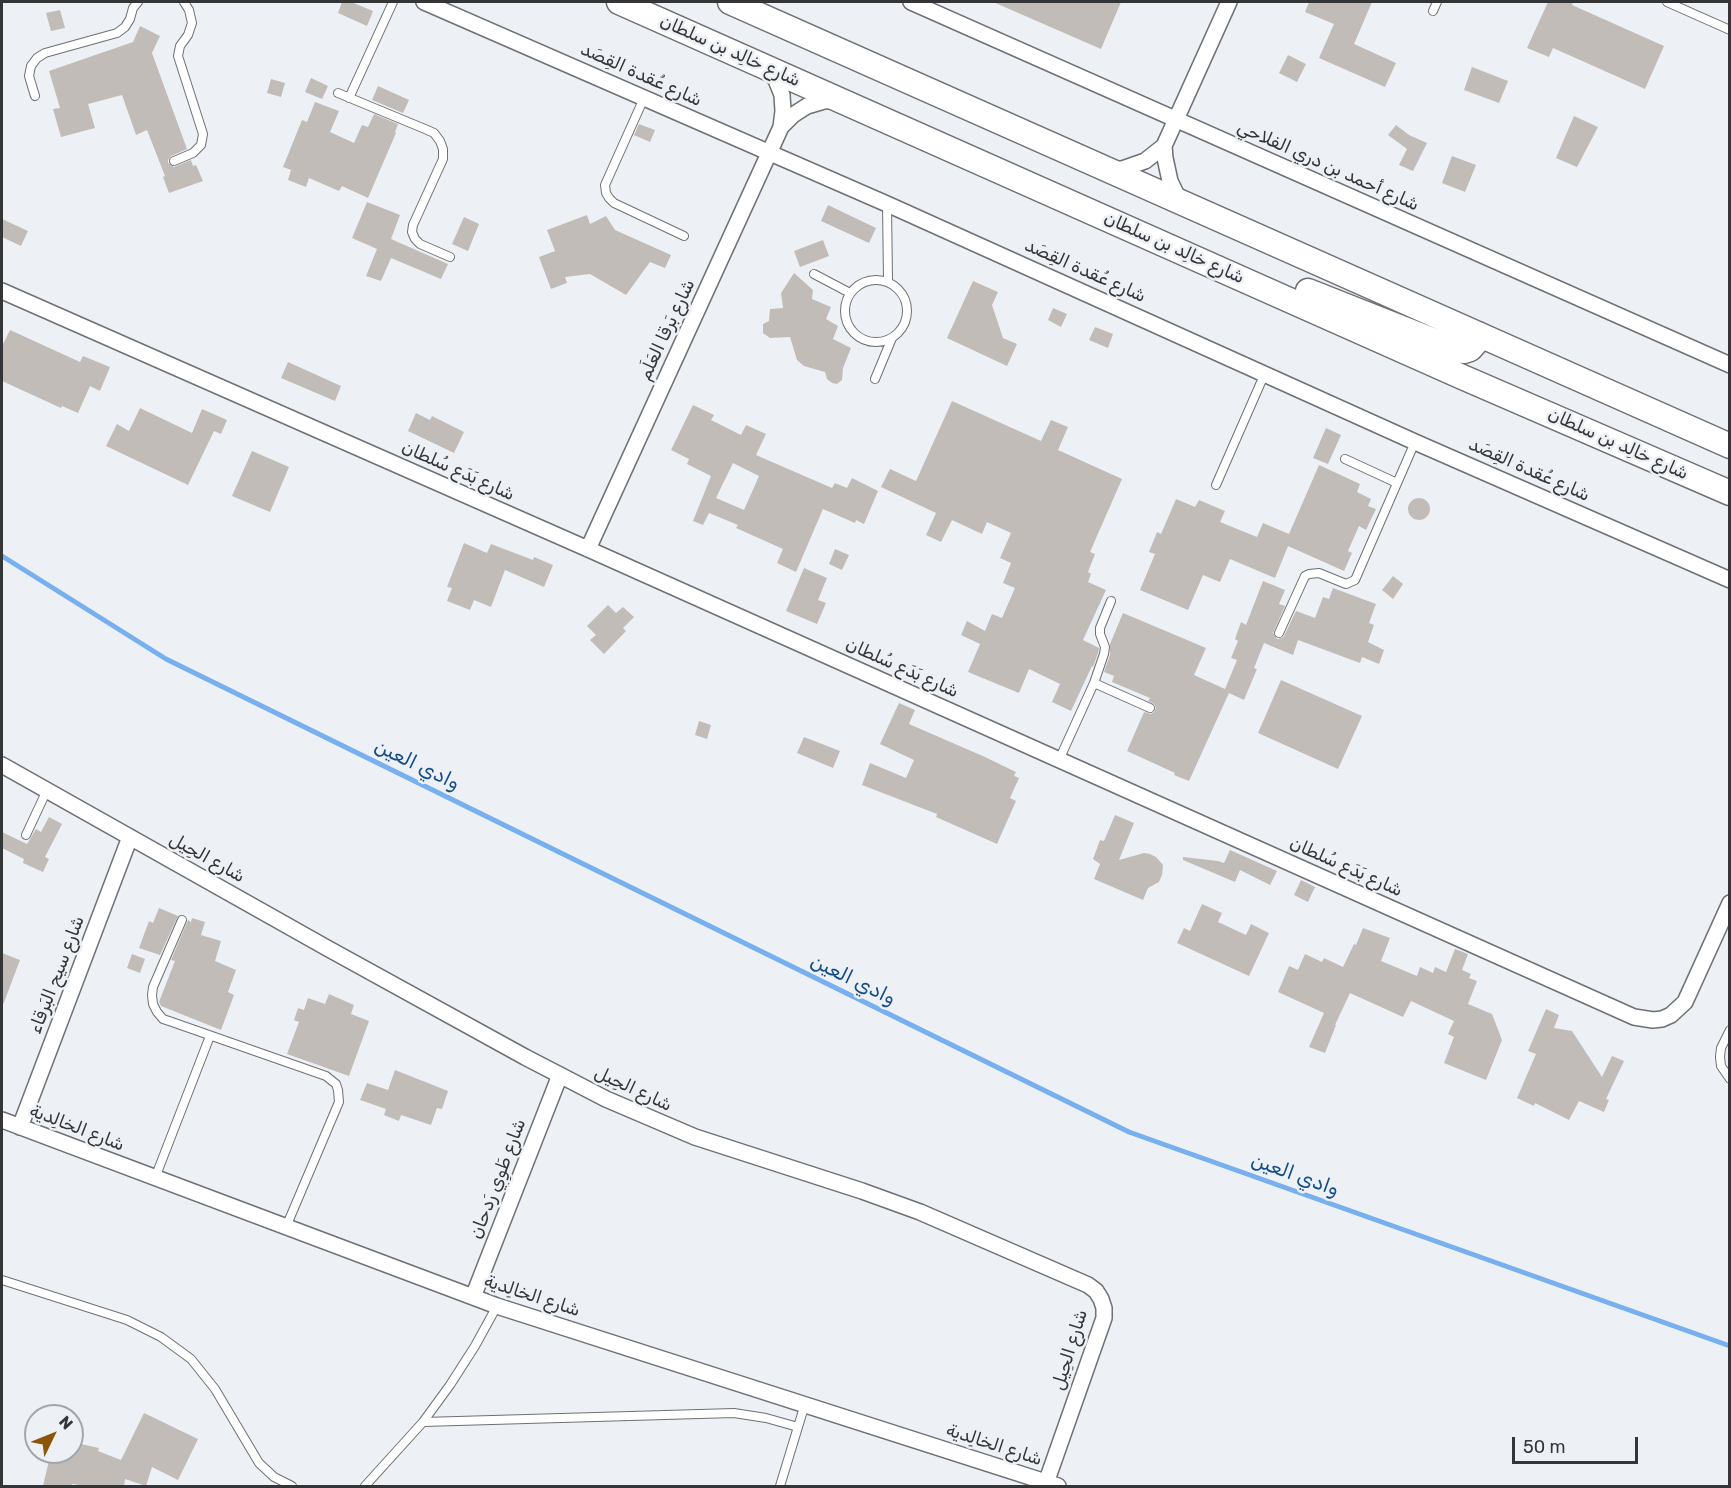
<!DOCTYPE html>
<html>
<head>
<meta charset="utf-8">
<style>
  body { margin:0 }
  #map { position:relative; width:1731px; height:1488px; overflow:hidden; background:#edf1f6; font-family:Rubik,sans-serif }
  canvas { display:block }
  .frame { position:absolute; inset:0; border:3px solid #343537; pointer-events:none }
  .north { position:absolute; left:24px; top:1404px; width:60px; height:60px; box-sizing:border-box; background:#edf1f6; border:2px solid #a3a6aa; border-radius:50%; rotate:47deg; font-size:16px; font-weight:700; line-height:24px; text-align:center; color:#343537 }
  .north::after { content:''; display:block; margin:auto; width:21px; height:27px; background:#8d550a; clip-path:polygon(50% 0,100% 100%,50% 72%,0 100%) }
  .scale { position:absolute; left:1512px; top:1437px; width:126px; height:27px; box-sizing:border-box; border:3px solid #343537; border-top:0; padding-left:8px; font-size:18px; line-height:21px; white-space:nowrap; color:#343537; -webkit-text-stroke:4px #edf1f6; paint-order:stroke }
</style>
</head>
<body>
<div id="map">
<canvas width="1731" height="1488"></canvas>
<div class="frame"></div>
<div class="north">N</div>
<div class="scale">50 m</div>
</div>
<script>
const ctx = document.querySelector('canvas').getContext('2d');
ctx.lineJoin = 'round';
const poly = rows => new Path2D(rows.map(r => 'M' + r).join(''));
function trace(path, color, width, dash) { ctx.strokeStyle = color; ctx.lineWidth = width; ctx.lineCap = dash ? 'butt' : 'round'; ctx.setLineDash(dash || []); ctx.stroke(path); }
function fillPath(path, color) { ctx.fillStyle = color; ctx.fill(path, 'evenodd'); }
function label(font, color, halo, rows, align = 'center') {
  ctx.font = font + ' Rubik,Vazirmatn,sans-serif'; ctx.lineWidth = 5; ctx.setLineDash([]); ctx.textBaseline = 'middle'; ctx.strokeStyle = halo; ctx.fillStyle = color; for (const [text, x, y, turn = 0] of rows) {
    ctx.save(); ctx.translate(x, y); ctx.rotate((+turn || 0) * Math.PI / 180); ctx.textAlign = isNaN(turn) ? turn : align; if (halo) ctx.strokeText(text, 0, 0); ctx.fillText(text, 0, 0); ctx.restore();
  }
}
const stream = poly([
  [2,556,166,659,1129,1132,1730,1346]
]);
const building = poly([
  [342,2,351,2,373,11,367,26,338,13],
  [993,2,1121,2,1101,49],
  [1309,2,1372,2,1354,44,1396,63,1385,87,1319,58,1334,24,1305,12],
  [1548,2,1573,2,1572,5,1664,46,1645,89,1553,48,1549,57,1527,48],
  [60,10,65,28,51,31,46,13],
  [140,26,160,36,152,53,187,149,171,156,168,160,168,163,174,167,191,160,193,166,196,165,203,181,169,193,163,177,165,176,147,130,136,135,122,95,88,104,95,128,61,137,53,109,60,108,49,71,133,42],
  [1288,55,1306,64,1297,82,1279,73],
  [1472,67,1508,81,1499,103,1464,90],
  [311,78,328,86,322,99,305,92],
  [271,79,285,83,281,97,267,93],
  [378,86,409,100,403,113,372,100],
  [315,102,339,111,330,132,354,143,362,125,368,127,374,114,398,124,395,132,396,133,368,198,342,186,339,191,309,178,306,187,288,180,291,170,283,167,302,120,307,122],
  [1574,116,1598,127,1577,167,1556,158],
  [639,124,655,130,650,142,634,135],
  [1396,125,1409,135,1427,143,1413,171,1399,165,1407,149,1388,135],
  [1452,156,1476,165,1465,192,1442,183],
  [367,202,400,215,391,239,448,264,441,279,391,258,381,281,366,276,377,249,352,238],
  [828,205,876,228,869,243,821,221],
  [587,215,590,224,606,216,615,230,671,255,665,268,650,262,626,295,590,274,565,277,567,283,551,289,539,257,555,251,547,230],
  [464,217,479,224,468,251,452,244],
  [2,219,28,231,21,246,2,237],
  [823,240,829,256,800,267,794,251],
  [794,273,813,290,812,299,831,307,826,319,838,326,833,339,851,348,843,368,842,380,837,384,832,383,827,379,825,372,804,366,797,360,790,337,770,338,763,333,763,324,769,321,770,309,783,308,781,293],
  [973,281,998,292,992,305,1003,338,1017,344,1007,366,947,338],
  [1053,308,1067,314,1061,327,1048,320],
  [1095,327,1113,334,1108,348,1089,340],
  [10,330,80,362,83,356,110,367,100,391,90,386,78,413,62,406,61,408,2,381,2,346],
  [288,362,341,386,335,401,281,378],
  [952,401,1041,441,1051,420,1068,427,1058,450,1122,479,1090,552,1095,554,1088,572,1091,574,1088,582,1106,590,1083,640,1099,648,1098,653,1093,667,1092,666,1071,711,1052,702,1060,684,1029,669,1019,693,968,672,980,644,961,635,967,621,985,631,992,614,1002,618,1015,588,1003,583,1011,563,1000,558,1011,533,987,522,982,534,952,520,941,542,926,535,936,513,881,487,890,469,916,481],
  [693,405,714,415,711,420,741,435,746,425,766,434,756,455,832,488,835,483,847,488,852,478,878,491,864,524,856,520,855,523,823,509,796,572,777,563,783,549,736,528,738,525,709,513,703,525,693,521,711,476,687,464,689,459,671,450],
  [733,463,759,476,744,510,716,498],
  [140,408,192,433,202,409,227,420,221,434,214,431,188,485,106,446,117,424,129,431],
  [416,413,430,420,432,416,464,432,454,453,408,431],
  [1326,428,1341,435,1328,464,1313,458],
  [252,451,289,467,270,512,232,496],
  [1319,465,1360,484,1357,492,1371,499,1368,506,1376,509,1366,530,1359,526,1348,551,1352,553,1344,571,1288,546,1275,578,1230,559,1220,582,1203,575,1188,610,1140,590,1155,554,1149,552,1157,532,1161,534,1176,499,1195,507,1199,500,1225,511,1220,522,1257,537,1263,523,1289,534],
  '1408 509a11 11 0 1 1 22 0a11 11 0 1 1-22 0Z',
  [464,543,487,553,491,544,533,560,534,557,553,565,544,587,505,570,491,607,474,600,470,610,447,601,452,588,447,587],
  [835,549,849,555,842,570,829,564],
  [804,568,827,578,818,600,826,603,817,624,786,611],
  [1393,576,1403,584,1393,599,1382,590],
  [1263,581,1285,590,1279,604,1285,606,1273,633,1277,639,1282,638,1284,636,1296,611,1315,618,1323,597,1329,599,1333,588,1376,604,1369,623,1374,625,1368,642,1384,650,1379,664,1362,657,1360,663,1298,640,1293,655,1264,643,1254,668,1257,669,1244,700,1229,693,1189,781,1174,775,1175,773,1127,751,1144,712,1151,714,1154,712,1156,708,1154,704,1148,701,1150,698,1112,682,1114,676,1104,672,1110,655,1110,644,1123,613,1206,648,1194,675,1225,689,1237,660,1231,658,1238,641,1235,639,1241,622,1246,625],
  [608,605,616,613,623,607,634,617,623,628,626,631,604,654,590,640,596,635,587,626],
  [1281,680,1362,716,1338,769,1258,733],
  [899,703,915,710,909,724,985,757,1016,772,1014,776,1019,778,1010,798,1016,801,997,844,936,817,937,814,862,785,870,763,906,778,914,760,880,744],
  [699,721,711,725,707,739,695,735],
  [804,737,840,751,833,768,797,753],
  [1115,815,1134,823,1119,860,1144,853,1150,854,1156,857,1163,865,1162,875,1159,882,1148,888,1143,900,1094,879,1100,864,1093,859,1100,840,1104,841],
  [49,817,62,824,45,857,49,859,43,872,23,863,24,859,2,848,2,832,27,844,36,829,41,832],
  [1230,850,1277,871,1270,885,1240,870,1235,882,1183,860,1183,857,1218,861,1224,863],
  [1301,880,1315,887,1308,902,1294,895],
  [1202,904,1222,913,1218,922,1246,935,1251,924,1269,933,1249,976,1177,943,1184,928,1190,931],
  [159,908,178,916,160,955,139,948,149,921,153,923],
  [192,918,205,922,201,935,221,941,215,961,236,970,228,992,234,995,221,1030,161,1006,159,1002,175,961,171,960,188,920,191,922],
  [1363,928,1390,938,1381,961,1417,976,1420,967,1433,973,1435,967,1446,972,1455,949,1468,954,1462,970,1471,974,1469,978,1477,981,1468,1004,1492,1014,1502,1040,1486,1080,1444,1063,1454,1037,1448,1034,1454,1021,1411,1001,1403,1017,1350,993,1335,1025,1336,1025,1325,1053,1309,1047,1324,1013,1278,992,1289,966,1298,970,1305,954,1322,962,1324,958,1343,967,1354,944,1356,945],
  [2,953,20,960,3,1005,2,1005],
  [132,954,145,959,140,973,127,968],
  [329,994,354,1005,351,1014,369,1021,349,1076,287,1054,299,1022,294,1020,298,1008,304,1010,308,998,325,1004],
  [1546,1009,1559,1015,1554,1028,1572,1031,1602,1077,1612,1056,1624,1061,1606,1099,1609,1100,1604,1112,1579,1101,1569,1120,1535,1103,1534,1106,1517,1098,1536,1054,1528,1051],
  [395,1070,448,1091,442,1109,437,1108,431,1125,401,1115,399,1121,384,1115,386,1109,360,1100,367,1083,388,1090],
  [144,1413,198,1439,178,1480,152,1467,146,1486,125,1479,124,1486,87,1486,72,1484,72,1486,43,1486,51,1452,72,1452,72,1442,99,1448,98,1451,121,1460]
]);
const service = poly([
  [1667,2,1730,30],
  [1433,11,1437,2],
  [338,93,425,129,434,133,440,141,443,149,443,159,413,225,412,232,415,239,420,244,450,257],
  [35,96,29,76,31,66,37,58,45,53,117,33,125,27,130,19,133,8,138,2],
  [349,98,393,2],
  [644,98,605,185,606,193,609,198,614,203,684,236],
  [174,161,193,153,201,145,203,134,178,56,180,46,188,35,192,23,189,10,184,2],
  [887,204,888,281],
  [814,274,850,293],
  '845 311a31 31 0 1 1 62 0a31 31 0 1 1-62 0Z',
  [875,379,892,338],
  [1345,459,1397,483],
  [1216,485,1265,373],
  [1279,633,1305,576,1309,574,1319,573,1346,584,1355,580,1415,442],
  [1094,683,1150,708],
  [1059,760,1094,683,1104,654,1105,647,1100,634,1100,628,1111,601],
  [26,835,47,790],
  [182,920,153,987,152,995,153,1004,157,1012,163,1019,172,1022,326,1076,336,1084,338,1090,339,1102,286,1227],
  [1730,1030,1721,1048,1720,1057,1721,1066,1730,1079],
  [155,1178,210,1036],
  [2,1280,127,1320,161,1337,191,1359,215,1389,259,1463,274,1477,292,1486],
  [423,1422,734,1413,766,1418,798,1427],
  [365,1486,423,1422,450,1385,475,1346,497,1306],
  [780,1486,805,1404]
]);
const minor = poly([
  [424,2,887,204,1415,442,1730,580],
  [911,2,1730,365],
  [781,127,793,115,807,106,824,101,836,100],
  [1164,146,1165,158,1170,181,1180,202],
  [1110,171,1122,169,1145,161,1164,146,1229,2],
  [2,291,588,549,1634,1017,1653,1020,1662,1019,1671,1015,1685,1002,1730,903],
  [588,549,781,127,783,111,782,95,776,80,769,70],
  [2,765,327,948,525,1057,606,1099,695,1137,862,1191,920,1212,1088,1285,1096,1291,1101,1299,1104,1308,1104,1318,1046,1483],
  [2,1120,497,1306,1058,1486],
  [20,1127,130,837],
  [473,1297,560,1075]
]);
const primary = poly([
  [619,2,1460,376,1730,493],
  [730,2,1730,446],
  [1308,291,1457,350,1464,351,1470,349,1478,340,1478,334]
]);
const streetNames = [
  ["شارع خالِد بن سلطان",730,51,24],
  ["شارع عُقدة القِصَد",641,75,24],
  ["شارع أحمد بن دري الفلاحي",1328,166,24],
  ["شارع خالِد بن سلطان",1174,248,24],
  ["شارع عُقدة القِصَد",1085,271,24],
  ["شارع بَرقا العَلَم",667,330,-65],
  ["شارع خالِد بن سلطان",1618,444,24],
  ["شارع عُقدة القِصَد",1529,470,24],
  ["شارع بَدَع سُلطان",458,471,24],
  ["شارع بَدَع سُلطان",902,668,24],
  ["شارع الحِيل",207,858,29],
  ["شارع بَدَع سُلطان",1346,867,24],
  ["شارع سيح البَرقاء",57,975,-69],
  ["شارع الحِيل",633,1089,25],
  ["شارع الخالِدية",77,1128,21],
  ["شارع طَوِي رَدحان",498,1179,-69],
  ["شارع الخالِدية",532,1296,18],
  ["شارع الحِيل",1070,1350,-73],
  ["شارع الخالِدية",994,1445,18]
];
const waterNames = [
  ["وادي العين",417,765,26],
  ["وادي العين",853,980,26],
  ["وادي العين",1295,1175,20]
];
trace(stream, '#78afee', 5);
fillPath(building, '#c1bcb8');
trace(service, '#6d7074', 10);
trace(minor, '#6d7074', 18);
trace(primary, '#6d7074', 27);
trace(service, '#fff', 8);
trace(minor, '#fff', 15);
trace(primary, '#fff', 24);
label('18px', '#343537', '#edf1f6', streetNames);
label('italic 20px', '#154e87', '#edf1f6', waterNames);
</script>
</body>
</html>
